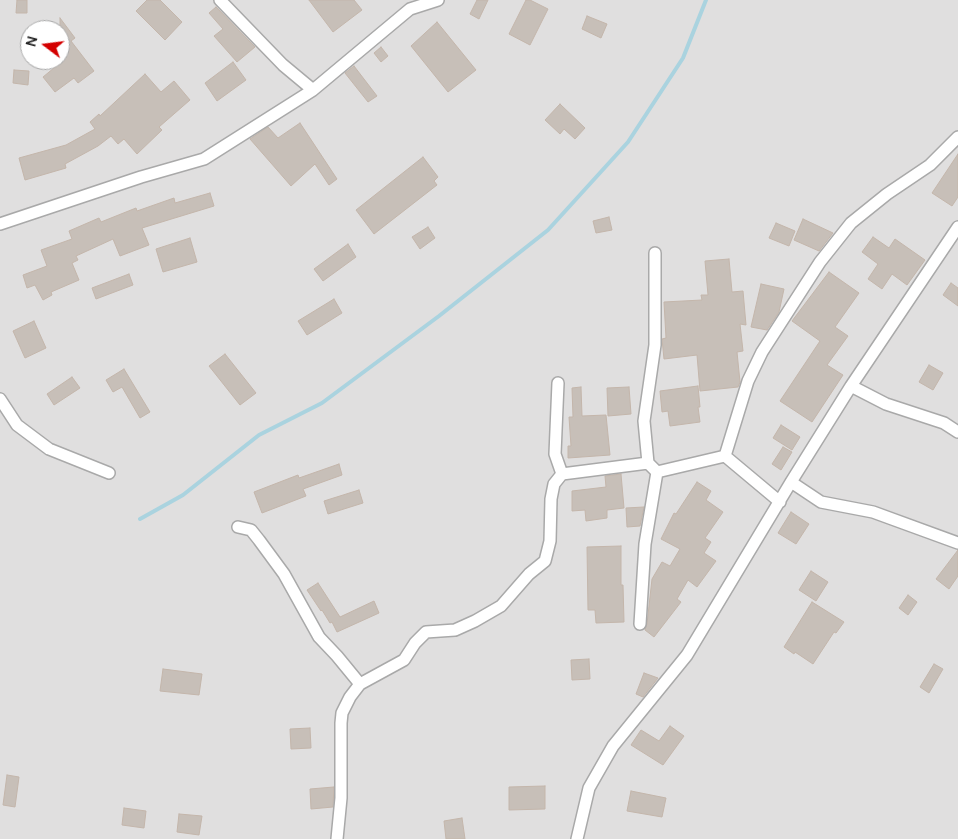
<!DOCTYPE html>
<html>
<head>
<meta charset="utf-8">
<style>
  body { margin:0 }
  #map { position:relative; width:958px; height:839px; overflow:hidden; background:#f2efe9; font-family:Manrope,sans-serif }
  canvas { display:block }
  .north { position:absolute; left:20px; top:20px; width:50px; height:50px; box-sizing:border-box; background:#fff; border:1px solid #a7a7a7; border-radius:50%; rotate:285deg; font-size:14px; font-weight:700; line-height:20px; text-align:center; color:#222 }
  .north::after { content:''; display:block; margin:auto; width:18px; height:22px; background:#d40000; clip-path:polygon(50% 0,100% 100%,50% 72%,0 100%) }
</style>
</head>
<body>
<div id="map">
<canvas width="958" height="839"></canvas>
<div class="north">N</div>
</div>
<script>
const ctx = document.querySelector('canvas').getContext('2d');
ctx.lineJoin = 'round';
function fillPath(path, color) { ctx.fillStyle = color; ctx.fill(path, 'evenodd'); }
const poly = rows => new Path2D(rows.map(r => 'M' + r).join(''));
function trace(path, color, width, dash) { ctx.strokeStyle = color; ctx.lineWidth = width; ctx.lineCap = dash ? 'butt' : 'round'; ctx.setLineDash(dash || []); ctx.stroke(path); }
const residential = poly([
  [0,0,958,0,958,839,0,839],
  [30,30,60,30,60,60,30,60]
]);
const stream = poly([
  [140,519,183,495,259,435,322,403,439,316,548,230,628,142,683,58,706,0]
]);
const building = poly([
  [17,0,27,0,27,13,16,13,17,0],
  [147,0,160,0,182,22,165,40,136,11,147,0],
  [309,0,354,0,362,10,333,32,309,0],
  [477,0,488,0,479,19,470,14,477,0],
  [526,0,530,0,548,9,530,45,509,34,526,0],
  [216,7,255,47,237,62,214,36,223,29,209,13,216,7],
  [587,16,607,24,601,38,582,29,587,16],
  [60,18,75,38,71,41,94,71,78,83,74,78,55,92,43,77,60,63,60,18],
  [437,22,476,70,448,92,411,46,437,22],
  [381,47,388,56,381,62,374,53,381,47],
  [233,62,246,80,217,101,205,83,233,62],
  [354,66,377,96,368,102,345,73,354,66],
  [14,70,29,71,28,85,13,83,14,70],
  [145,74,161,92,174,81,190,100,159,127,162,130,137,154,124,139,118,144,111,136,98,146,65,164,66,168,25,180,19,158,66,145,95,129,90,122,99,114,100,116,145,74],
  [560,104,585,128,575,139,564,129,560,134,545,120,560,104],
  [300,123,337,179,329,185,315,164,291,186,250,139,268,127,278,138,300,123],
  [958,154,958,197,952,206,932,193,958,154],
  [423,157,438,177,434,181,437,185,374,234,356,210,423,157],
  [210,193,214,206,142,228,149,245,120,256,113,239,76,256,78,260,72,263,79,280,51,292,52,295,43,300,35,285,27,288,23,275,47,266,41,250,72,239,69,231,99,218,101,222,136,208,137,211,174,198,175,203,210,193],
  [609,217,612,230,596,233,593,221,609,217],
  [803,219,833,233,819,251,794,240,803,219],
  [776,223,795,231,789,246,769,238,776,223],
  [428,227,435,238,420,249,412,237,428,227],
  [873,237,889,248,895,239,925,260,907,285,892,274,882,289,868,279,878,264,862,252,873,237],
  [190,238,197,262,163,272,156,249,190,238],
  [348,244,356,257,323,281,314,269,348,244],
  [729,259,732,292,743,291,746,325,740,324,743,351,737,352,740,382,738,387,700,391,697,355,664,359,662,339,666,338,664,302,702,300,701,295,708,295,705,261,729,259],
  [829,272,859,293,835,327,848,336,827,365,843,375,812,422,780,401,820,341,792,321,829,272],
  [129,274,133,285,96,299,92,288,129,274],
  [951,283,958,288,958,306,943,295,951,283],
  [761,284,784,289,779,312,767,330,751,327,761,284],
  [334,299,342,313,307,335,298,321,334,299],
  [34,321,46,348,25,358,13,331,34,321],
  [225,354,256,393,240,405,209,366,225,354],
  [929,365,943,373,933,390,919,382,929,365],
  [124,369,150,412,140,418,122,387,113,392,106,380,124,369],
  [72,377,80,388,54,405,47,394,72,377],
  [698,386,700,407,698,407,700,422,670,426,668,411,662,412,660,391,698,386],
  [581,387,582,416,606,415,610,455,568,458,568,446,571,446,569,417,573,417,572,388,581,387],
  [629,387,631,414,608,416,607,388,629,387],
  [781,425,800,437,792,450,773,438,781,425],
  [783,447,792,452,781,470,772,464,783,447],
  [339,464,342,475,303,489,306,496,262,513,254,492,298,475,299,478,339,464],
  [621,474,624,508,607,510,607,518,586,521,585,510,572,511,572,491,606,487,605,476,621,474],
  [697,482,711,491,706,500,723,512,705,538,711,542,704,553,716,561,697,587,688,580,677,599,681,602,654,637,645,630,647,624,652,579,662,562,670,566,680,549,661,539,674,513,676,514,697,482],
  [359,490,363,503,328,514,324,501,359,490],
  [644,507,640,526,627,527,626,508,644,507],
  [791,512,809,524,796,544,778,533,791,512],
  [621,546,621,585,623,585,624,622,596,623,595,610,588,610,587,547,621,546],
  [958,550,958,576,949,589,936,579,958,550],
  [811,571,828,582,816,601,799,590,811,571],
  [318,583,340,617,374,601,379,613,337,632,332,622,330,623,322,610,321,611,307,590,318,583],
  [908,595,917,602,908,615,899,608,908,595],
  [812,602,844,622,836,633,834,632,813,664,795,652,794,654,784,647,812,602],
  [589,659,590,679,572,680,571,660,589,659],
  [934,664,943,669,929,693,920,687,934,664],
  [163,669,202,674,199,695,160,691,163,669],
  [644,673,658,678,643,697,636,694,644,673],
  [670,726,684,736,663,765,631,745,641,730,659,741,670,726],
  [310,728,311,748,291,749,290,729,310,728],
  [7,775,19,777,15,807,3,805,7,775],
  [545,786,545,809,509,810,509,787,545,786],
  [334,787,333,807,311,809,310,789,334,787],
  [631,791,666,798,662,817,627,811,631,791],
  [124,808,146,811,144,828,122,825,124,808],
  [179,814,202,816,199,835,177,832,179,814],
  [462,818,465,839,446,839,444,821,462,818]
]);
const street = poly([
  [220,0,283,65,313,90],
  [0,224,141,177,204,159,313,90,410,9,438,0],
  [655,253,655,345,644,421,648,463,657,472],
  [558,383,555,454,562,474],
  [851,386,886,404,944,423,958,432],
  [0,399,17,425,49,449,109,473],
  [657,472,725,456],
  [791,482,821,502,873,512,958,543],
  [780,502,725,456,748,381,762,352,820,262,851,223,887,194,930,165,958,137],
  [238,527,251,530,259,540,284,574,319,637,337,656,360,684],
  [640,624,645,544,657,472],
  [337,839,341,798,341,723,342,713,350,697,360,684,404,660,415,643,426,632,455,630,475,621,501,606,529,574,545,561,550,541,551,499,554,484,562,474,648,463],
  [577,839,589,788,613,746,687,655,791,482,851,386,958,227]
]);
fillPath(residential, '#e0dfdf');
trace(stream, '#aad3df', 4);
fillPath(building, '#c7bfb8');
trace(building, '#c4b6ab', 1);
trace(street, '#a9a9a9', 14);
trace(street, '#fff', 11);
</script>
</body>
</html>
